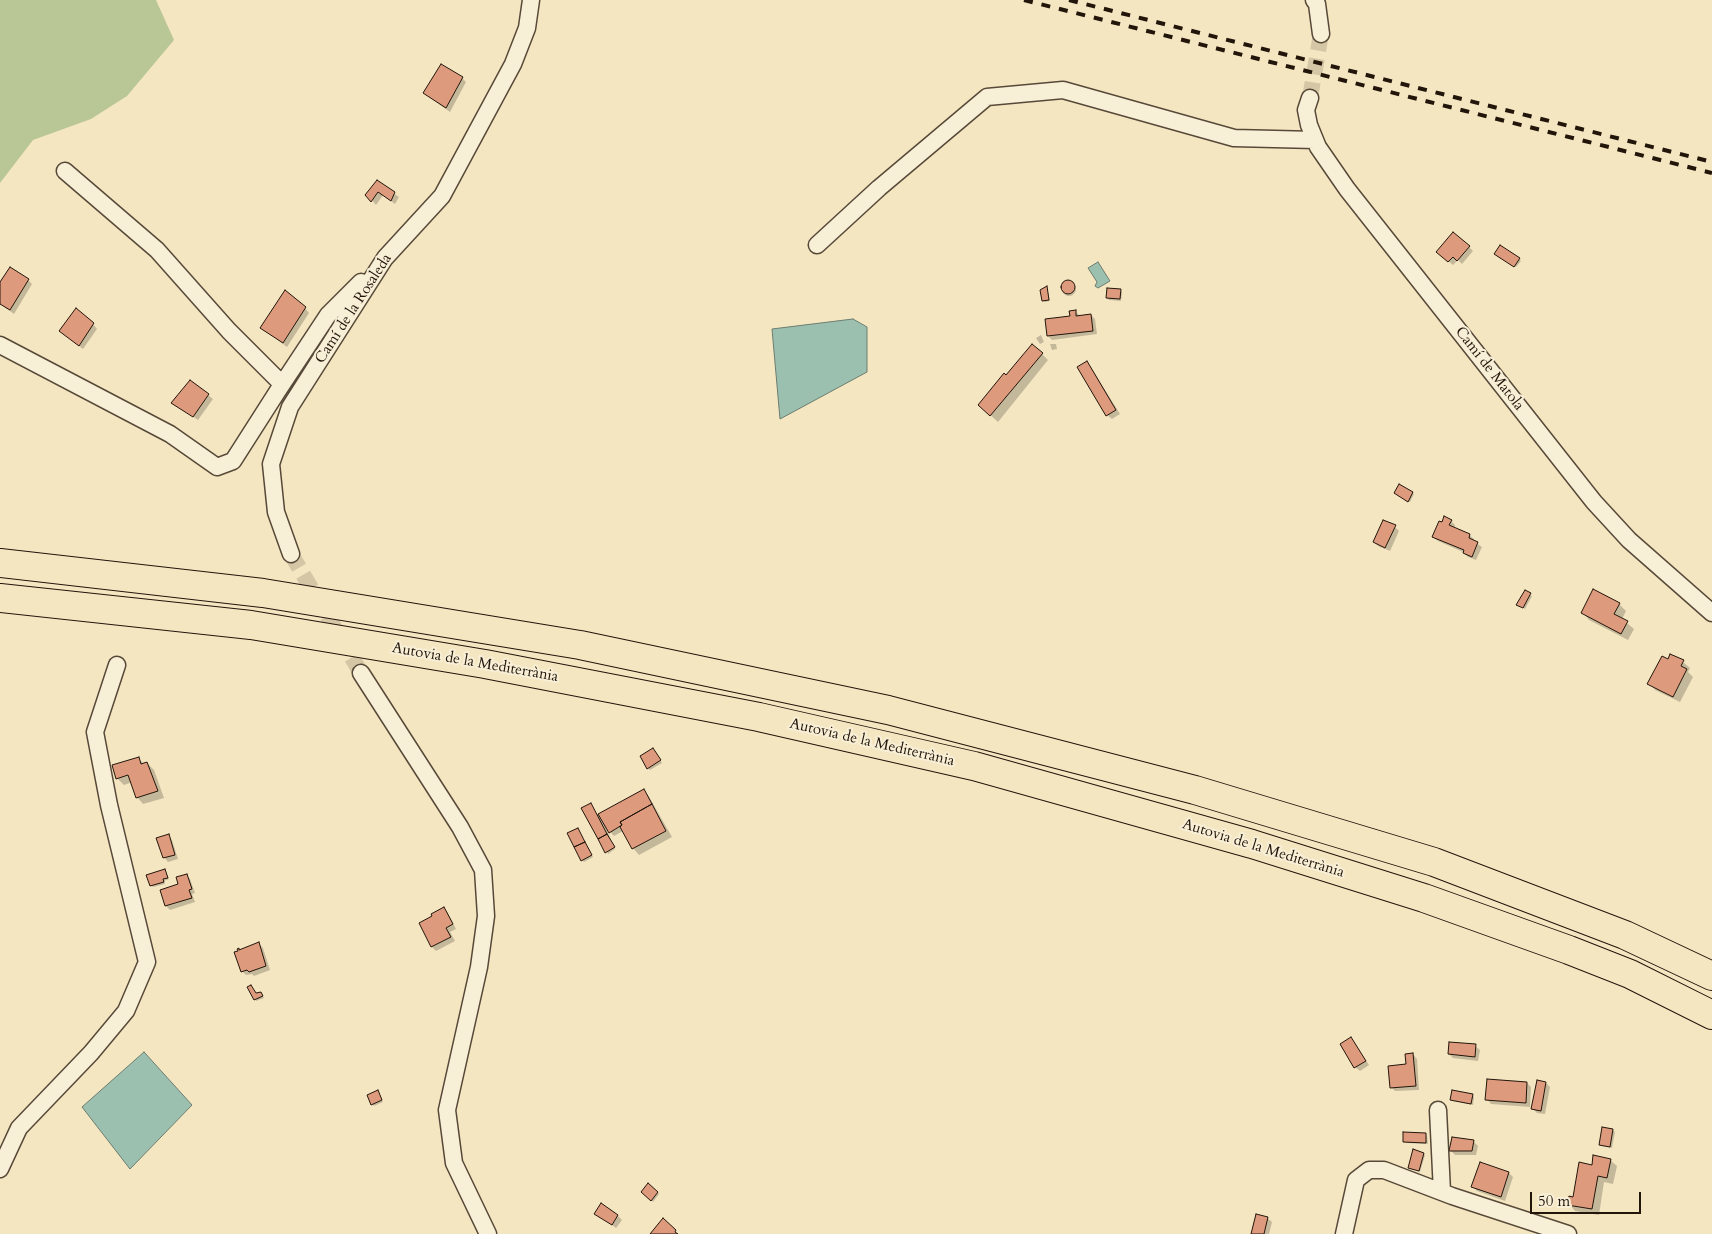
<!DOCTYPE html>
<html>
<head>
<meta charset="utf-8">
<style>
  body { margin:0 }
  #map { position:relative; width:1712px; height:1234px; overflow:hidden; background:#f5e6c2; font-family:Cardo,serif }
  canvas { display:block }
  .scale { position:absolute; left:1530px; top:1192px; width:111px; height:22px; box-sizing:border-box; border:2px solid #22150a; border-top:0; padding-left:6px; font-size:15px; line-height:18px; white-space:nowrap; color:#22150a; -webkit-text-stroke:4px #f8efd7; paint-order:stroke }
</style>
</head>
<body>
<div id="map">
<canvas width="1712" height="1234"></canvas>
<div class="scale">50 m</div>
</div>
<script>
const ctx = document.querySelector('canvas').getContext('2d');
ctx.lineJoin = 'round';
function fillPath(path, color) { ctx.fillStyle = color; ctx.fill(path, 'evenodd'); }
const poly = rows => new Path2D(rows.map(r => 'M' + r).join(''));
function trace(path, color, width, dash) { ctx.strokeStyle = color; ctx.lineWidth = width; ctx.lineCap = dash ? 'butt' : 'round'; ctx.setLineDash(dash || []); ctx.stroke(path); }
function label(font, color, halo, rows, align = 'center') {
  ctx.font = font + ' Cardo,serif'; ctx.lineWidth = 4; ctx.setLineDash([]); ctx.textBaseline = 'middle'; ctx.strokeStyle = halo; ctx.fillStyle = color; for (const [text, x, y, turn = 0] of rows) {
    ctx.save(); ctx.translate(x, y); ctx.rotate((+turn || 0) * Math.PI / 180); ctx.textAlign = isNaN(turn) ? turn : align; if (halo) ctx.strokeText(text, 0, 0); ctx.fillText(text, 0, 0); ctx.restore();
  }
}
const green = poly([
  [0,0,156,0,174,40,127,96,91,119,33,140,0,183]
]);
const water = poly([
  [1098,262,1110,281,1098,288,1095,286,1097,282,1088,268,1098,262],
  [853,319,867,327,867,372,780,419,772,329,853,319],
  [144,1052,192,1105,130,1169,82,1107,144,1052]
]);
const shadow = poly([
  [462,78,466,82,450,112,429,97],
  [377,182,399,197,395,204,383,195,376,205,367,194],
  [1469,247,1473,251,1462,264,1458,260,1453,265,1442,256],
  [1498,256,1519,259,1521,261,1516,267],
  [28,280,32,284,14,314,0,304,0,285],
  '1062 289a7 7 0 1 1 14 0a7 7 0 1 1-14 0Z',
  [1047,288,1050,301,1045,302,1043,301],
  [1120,290,1122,292,1121,301,1109,300,1107,298],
  [305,308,309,313,287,347,262,328],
  [1075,311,1080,316,1091,315,1095,319,1097,334,1052,340,1048,336,1071,317],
  [93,324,97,329,83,349,65,335],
  [1041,335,1044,342,1040,344,1036,338],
  [1050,344,1056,344,1057,349,1052,350],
  [1042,354,1048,360,998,422,986,411,1006,377],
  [1086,363,1091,367,1120,414,1112,419,1107,415],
  [191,382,213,399,198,420,173,403],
  [1400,485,1414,494,1410,502,1397,495],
  [1451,521,1455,525,1454,528,1469,535,1474,539,1473,541,1482,547,1476,560,1468,557,1463,552,1438,541,1433,537,1443,524],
  [1395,527,1399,531,1390,551,1378,546,1374,542],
  [1594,591,1619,604,1626,611,1622,619,1634,629,1628,640,1589,620,1583,613],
  [1525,592,1532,596,1525,609,1520,606],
  [1668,661,1683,662,1690,668,1688,672,1693,677,1680,702,1655,690,1649,683],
  [655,751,662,763,650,770,648,768],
  [138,758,144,764,147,763,154,770,164,798,143,804,137,797,132,782,124,785,117,778],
  [643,791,648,795,672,837,639,855,633,848,623,831,614,836,606,828,615,849,608,854,590,805,598,815],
  [579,831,593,857,584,862,582,860],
  [168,835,172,840,178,859,168,862,164,857],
  [165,870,169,879,164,881,165,884,153,887,151,885],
  [186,875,190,879,195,893,192,894,195,902,170,910,166,906],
  [444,908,448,913,456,929,450,932,455,941,436,951,432,947],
  [259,944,263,948,270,970,254,976,252,974,246,975,242,971],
  [251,986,256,995,262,995,264,998,256,1001],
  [1351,1038,1369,1065,1360,1071,1355,1067],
  [1475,1046,1480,1050,1478,1061,1453,1058,1449,1054],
  [1413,1054,1417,1059,1419,1090,1395,1091,1391,1087,1407,1066],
  [1527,1083,1531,1087,1530,1107,1491,1104,1487,1099],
  [1546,1083,1550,1087,1545,1114,1537,1113,1533,1109],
  [378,1092,383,1102,374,1106,372,1104],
  [1472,1095,1474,1097,1473,1105,1453,1101,1451,1099],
  [1613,1130,1615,1132,1612,1148,1602,1146,1600,1144],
  [1425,1135,1427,1136,1428,1144,1406,1143,1404,1141],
  [1474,1142,1478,1146,1476,1155,1455,1155,1451,1151],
  [1423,1154,1425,1155,1420,1172,1411,1169,1409,1167],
  [1610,1160,1617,1166,1613,1184,1604,1182,1599,1215,1575,1211,1569,1204,1593,1166],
  [1481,1163,1509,1173,1513,1177,1505,1201,1477,1191,1473,1187],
  [648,1185,659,1194,653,1202,642,1192],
  [596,1213,618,1216,622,1220,616,1228],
  [1267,1218,1272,1222,1269,1234,1253,1234]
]);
const building = poly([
  [441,64,463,77,446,108,423,93,441,64],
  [377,180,395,192,391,201,378,192,371,202,365,195,377,180],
  [1453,232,1470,246,1457,261,1453,257,1448,262,1436,252,1453,232],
  [1500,245,1520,258,1514,267,1494,254,1500,245],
  [10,267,29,279,10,310,0,304,0,282,10,267],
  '1061 287a7 7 0 1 1 14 0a7 7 0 1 1-14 0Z',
  [1047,286,1049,300,1042,301,1040,290,1047,286],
  [1107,288,1121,289,1120,299,1106,298,1107,288],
  [285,290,306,307,283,343,260,328,285,290],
  [76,308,94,323,79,346,59,331,76,308],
  [1076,310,1076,316,1091,314,1093,331,1047,336,1045,319,1070,316,1069,311,1076,310],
  [1032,344,1043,353,990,416,978,405,1004,373,1006,375,1032,344],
  [1087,361,1116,410,1106,416,1077,367,1087,361],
  [190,380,209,394,193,417,171,403,190,380],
  [1399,484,1413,492,1408,502,1394,493,1399,484],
  [1444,516,1452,520,1449,525,1470,534,1469,538,1478,542,1472,557,1463,553,1464,550,1432,537,1439,521,1442,522,1444,516],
  [1383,520,1396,525,1385,548,1373,542,1383,520],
  [1593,589,1620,603,1614,614,1628,621,1621,634,1581,613,1593,589],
  [1525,590,1531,593,1523,608,1516,605,1525,590],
  [1670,654,1684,660,1681,666,1687,669,1673,697,1647,684,1662,656,1668,659,1670,654],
  [653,748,661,760,647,769,640,756,653,748],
  [139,757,141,764,147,762,158,791,136,798,128,775,116,779,112,765,139,757],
  [644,789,652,804,620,822,622,825,609,833,598,814,644,789],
  [591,803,607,834,598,839,581,808,591,803],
  [652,804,666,831,632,849,620,827,622,825,620,822,652,804],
  [578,828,585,842,574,847,567,833,578,828],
  [169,834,175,855,163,858,156,838,169,834],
  [607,834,615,847,605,853,598,839,607,834],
  [585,842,592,855,581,861,574,847,585,842],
  [165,869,168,878,163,879,164,882,150,886,146,875,165,869],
  [187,874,192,889,189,890,192,898,165,906,160,890,178,884,176,877,187,874],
  [444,907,453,924,446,928,451,937,431,947,419,923,432,916,431,914,444,907],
  [259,942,266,966,249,972,247,970,241,972,234,952,238,951,237,949,239,948,239,950,259,942],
  [251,985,256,993,261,992,263,996,254,1000,247,987,251,985],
  [1351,1037,1366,1061,1354,1068,1340,1044,1351,1037],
  [1449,1042,1476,1044,1475,1057,1448,1054,1449,1042],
  [1413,1053,1416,1086,1390,1088,1388,1066,1406,1064,1405,1054,1413,1053],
  [1487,1079,1527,1082,1526,1103,1485,1100,1487,1079],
  [1537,1080,1546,1082,1541,1111,1531,1109,1537,1080],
  [378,1090,382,1100,371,1105,367,1095,378,1090],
  [1452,1090,1473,1094,1471,1104,1450,1100,1452,1090],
  [1602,1127,1613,1129,1610,1147,1599,1145,1602,1127],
  [1403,1132,1426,1133,1426,1143,1403,1142,1403,1132],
  [1452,1137,1474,1140,1472,1151,1449,1151,1452,1137],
  [1413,1149,1424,1153,1419,1171,1408,1168,1413,1149],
  [1593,1155,1611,1159,1607,1178,1598,1176,1592,1209,1567,1205,1569,1196,1573,1197,1579,1162,1592,1165,1593,1155],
  [1480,1162,1509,1172,1501,1197,1471,1187,1480,1162],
  [648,1183,658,1192,651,1201,641,1192,648,1183],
  [601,1203,618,1215,612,1225,594,1214,601,1203],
  [1256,1214,1268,1217,1264,1234,1251,1234,1256,1214],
  [663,1218,676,1230,675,1232,678,1234,650,1234,663,1218]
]);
const streetTunnel = poly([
  [1310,98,1321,34],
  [291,554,361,673]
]);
const street = poly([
  [1314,0,1317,4,1321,34],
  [1310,98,1306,110,1309,125,1318,147,1347,189,1594,502,1629,540,1712,613],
  [65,171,157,250,229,331,282,384],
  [817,245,879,188,987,97,1063,90,1234,138,1315,140],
  [0,345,170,434,217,467,233,461,279,389,328,315,361,282],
  [291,554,276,512,271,464,290,407,385,258,442,196,513,64,527,28,531,0],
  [361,673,460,827,483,870,486,916,479,967,447,1110,454,1163,488,1234],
  [1438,1110,1442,1192],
  [0,1169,19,1128,91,1053,126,1011,147,962,109,805,95,732,117,665],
  [1344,1234,1356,1180,1369,1170,1384,1170,1452,1196,1568,1234]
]);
const highway = poly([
  [0,563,263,593,580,645,888,710,1195,790,1434,862,1625,935,1712,976],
  [0,598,251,625,485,664,759,717,974,766,1252,844,1424,898,1569,950,1630,974,1712,1015]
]);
const rail = poly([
  [1024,0,1712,173],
  [1069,0,1712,162]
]);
const streetNames = [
  ["Camí de la Rosaleda",354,309,-57],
  ["Camí de Matola",1489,369,52],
  ["Autovia de la Mediterrània",475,663,10],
  ["Autovia de la Mediterrània",872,743,13],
  ["Autovia de la Mediterrània",1263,849,17]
];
fillPath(green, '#b9c695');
fillPath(water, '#9cc0b0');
trace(water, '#6b7c6e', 1);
fillPath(shadow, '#0003');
fillPath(building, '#dd9a7d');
trace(building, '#22150a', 1);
trace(streetTunnel, '#d5c7a6', 16, [16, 8]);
trace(street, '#574938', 19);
trace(highway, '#22150a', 30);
trace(street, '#f8efd7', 16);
trace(highway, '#f5e6c2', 28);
trace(rail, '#22150a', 4, [9, 9]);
label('15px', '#22150a', '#f8efd7', streetNames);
</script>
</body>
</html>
